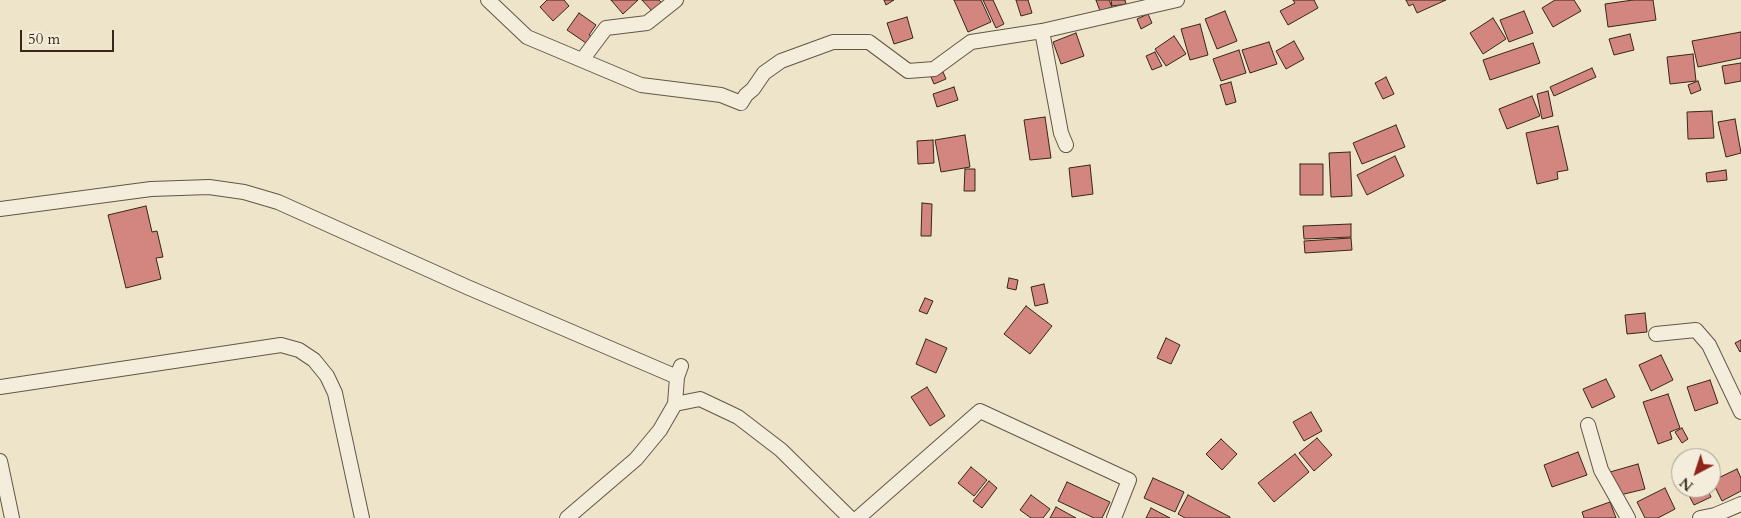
<!DOCTYPE html>
<html>
<head>
<meta charset="utf-8">
<style>
  body { margin:0 }
  #map { position:relative; width:1741px; height:518px; overflow:hidden; background:#eee4c9; font-family:Cardo,serif }
  canvas { display:block }
  .north { position:absolute; left:1671px; top:448px; width:50px; height:50px; box-sizing:border-box; background:#f4eddc; border:1px solid #a89e8e; border-radius:50%; rotate:220deg; font-size:14px; font-weight:700; line-height:20px; text-align:center; color:#362719 }
  .north::after { content:''; display:block; margin:auto; width:18px; height:22px; background:#8f2418; clip-path:polygon(50% 0,100% 100%,50% 72%,0 100%) }
  .scale { position:absolute; left:20px; top:30px; width:94px; height:22px; box-sizing:border-box; border:2px solid #362719; border-top:0; padding-left:6px; font-size:15px; line-height:18px; white-space:nowrap; color:#362719; -webkit-text-stroke:4px #f4eddc; paint-order:stroke }
</style>
</head>
<body>
<div id="map">
<canvas width="1741" height="518"></canvas>
<div class="north">N</div>
<div class="scale">50 m</div>
</div>
<script>
const ctx = document.querySelector('canvas').getContext('2d');
ctx.lineJoin = 'round';
function fillPath(path, color) { ctx.fillStyle = color; ctx.fill(path, 'evenodd'); }
const poly = rows => new Path2D(rows.map(r => 'M' + r).join(''));
function trace(path, color, width, dash) { ctx.strokeStyle = color; ctx.lineWidth = width; ctx.lineCap = dash ? 'butt' : 'round'; ctx.setLineDash(dash || []); ctx.stroke(path); }
const building = poly([
  [547,0,564,0,569,6,553,21,540,7,547,0],
  [611,0,638,0,623,14,611,0],
  [642,0,659,0,662,3,653,12,642,0],
  [884,0,894,0,886,5,884,0],
  [954,0,981,0,991,22,968,32,954,0],
  [983,0,993,0,1004,24,996,28,983,0],
  [1016,0,1028,0,1032,13,1021,16,1016,0],
  [1096,0,1109,0,1112,7,1100,11,1096,0],
  [1111,0,1125,0,1126,4,1112,6,1111,0],
  [1293,0,1314,0,1318,8,1288,25,1280,11,1295,3,1293,0],
  [1406,0,1446,0,1417,13,1413,4,1409,6,1406,0],
  [1555,0,1574,0,1581,11,1553,27,1542,8,1555,0],
  [1633,0,1653,0,1656,20,1608,27,1605,4,1633,0],
  [1225,11,1237,41,1217,49,1205,19,1225,11],
  [1524,11,1533,33,1509,42,1500,20,1524,11],
  [579,13,596,25,589,35,591,36,586,43,567,30,579,13],
  [1148,14,1152,23,1141,29,1137,19,1148,14],
  [907,17,913,38,894,44,887,23,907,17],
  [1493,18,1506,39,1483,54,1470,33,1493,18],
  [1200,24,1208,55,1190,60,1181,29,1200,24],
  [1741,32,1741,58,1698,67,1692,41,1741,32],
  [1076,33,1084,56,1061,64,1053,42,1076,33],
  [1630,34,1634,50,1614,55,1609,39,1630,34],
  [1174,36,1186,54,1166,66,1155,49,1174,36],
  [1294,41,1304,59,1286,69,1276,51,1294,41],
  [1269,42,1277,64,1250,73,1242,50,1269,42],
  [1533,43,1540,63,1490,80,1483,60,1533,43],
  [1239,50,1246,73,1221,81,1213,59,1239,50],
  [1155,52,1162,66,1152,70,1146,56,1155,52],
  [1693,54,1696,81,1670,84,1667,57,1693,54],
  [1741,63,1741,81,1725,84,1722,66,1741,63],
  [1592,68,1596,77,1554,96,1550,87,1592,68],
  [943,72,946,79,934,84,931,77,943,72],
  [1386,77,1394,94,1383,99,1375,83,1386,77],
  [1698,81,1701,90,1691,94,1688,85,1698,81],
  [1231,82,1236,102,1226,105,1220,85,1231,82],
  [954,87,958,100,937,107,933,94,954,87],
  [1548,91,1553,116,1542,119,1537,94,1548,91],
  [1532,96,1540,116,1507,129,1499,109,1532,96],
  [1712,111,1714,138,1688,139,1687,112,1712,111],
  [1045,117,1051,158,1030,160,1024,120,1045,117],
  [1735,119,1741,153,1726,157,1718,122,1735,119],
  [1396,125,1405,147,1362,164,1353,143,1396,125],
  [1558,126,1568,170,1557,172,1558,179,1537,184,1526,133,1558,126],
  [965,135,970,167,941,172,935,140,965,135],
  [933,140,934,163,918,164,917,141,933,140],
  [1350,152,1352,196,1331,197,1329,153,1350,152],
  [1395,156,1404,176,1367,195,1357,175,1395,156],
  [1300,164,1323,164,1323,195,1300,195,1300,164],
  [1090,165,1093,194,1072,197,1069,168,1090,165],
  [965,169,975,169,975,191,964,191,965,169],
  [1726,170,1727,180,1707,182,1706,173,1726,170],
  [922,203,932,204,931,236,921,236,922,203],
  [146,206,152,232,157,231,163,257,156,258,161,279,126,288,108,215,146,206],
  [1351,224,1351,237,1304,239,1303,226,1351,224],
  [1351,238,1352,250,1305,253,1304,241,1351,238],
  [1009,278,1018,280,1016,290,1007,288,1009,278],
  [1044,284,1048,303,1035,306,1031,287,1044,284],
  [925,298,933,301,927,314,919,311,925,298],
  [1026,306,1052,326,1030,354,1004,334,1026,306],
  [1645,313,1647,332,1627,334,1625,315,1645,313],
  [1166,338,1180,345,1171,364,1157,358,1166,338],
  [926,339,947,348,936,373,916,364,926,339],
  [1741,340,1741,351,1740,352,1735,343,1741,340],
  [1661,355,1673,380,1651,391,1639,365,1661,355],
  [1606,379,1615,397,1592,408,1583,389,1606,379],
  [1710,380,1718,403,1695,411,1687,387,1710,380],
  [927,387,945,416,930,426,911,397,927,387],
  [1668,394,1680,428,1670,432,1672,439,1658,444,1643,402,1668,394],
  [1311,412,1322,431,1304,441,1293,422,1311,412],
  [1682,428,1688,439,1682,443,1675,432,1682,428],
  [1317,438,1332,455,1314,471,1299,453,1317,438],
  [1221,439,1237,454,1222,470,1206,454,1221,439],
  [1578,452,1587,475,1552,487,1544,465,1578,452],
  [1295,454,1309,472,1274,502,1258,483,1295,454],
  [1638,464,1645,489,1616,496,1610,472,1638,464],
  [971,467,987,480,974,496,958,483,971,467],
  [1737,469,1741,478,1741,491,1722,501,1712,481,1737,469],
  [1153,478,1184,492,1175,512,1144,498,1153,478],
  [989,481,997,488,982,508,973,501,989,481],
  [1067,482,1110,502,1102,518,1094,518,1058,501,1067,482],
  [1665,488,1675,509,1658,518,1645,518,1637,502,1665,488],
  [1685,488,1707,488,1711,497,1694,505,1685,488],
  [1031,495,1050,509,1043,518,1031,518,1020,510,1031,495],
  [1188,495,1230,517,1230,518,1185,518,1178,514,1188,495],
  [1610,502,1616,518,1584,518,1582,512,1610,502],
  [1056,507,1076,518,1050,518,1056,507],
  [1151,508,1170,518,1146,518,1151,508]
]);
const minor = poly([
  [488,0,527,37,641,85,721,95,741,103,746,95,753,89,764,73,781,61,833,42,869,42,908,71,934,69,971,42,1042,31,1177,0],
  [1042,31,1061,133,1066,145],
  [582,60,606,28,647,23,676,0],
  [0,209,151,189,209,187,244,192,278,202,467,287,677,377],
  [1656,334,1696,330,1709,345,1741,412],
  [0,387,281,345,299,350,314,360,327,376,335,393,362,518],
  [675,404,700,399,738,417,781,450,850,518],
  [1588,425,1601,470,1628,518],
  [0,461,12,518],
  [567,518,636,459,660,430,675,404,677,377,681,366],
  [858,518,980,411,1129,480,1114,518],
  [1700,518,1715,515,1741,504]
]);
fillPath(building, '#d3867f');
trace(building, '#362719', 1);
trace(minor, '#645645', 16);
trace(minor, '#f4eddc', 14);
</script>
</body>
</html>
